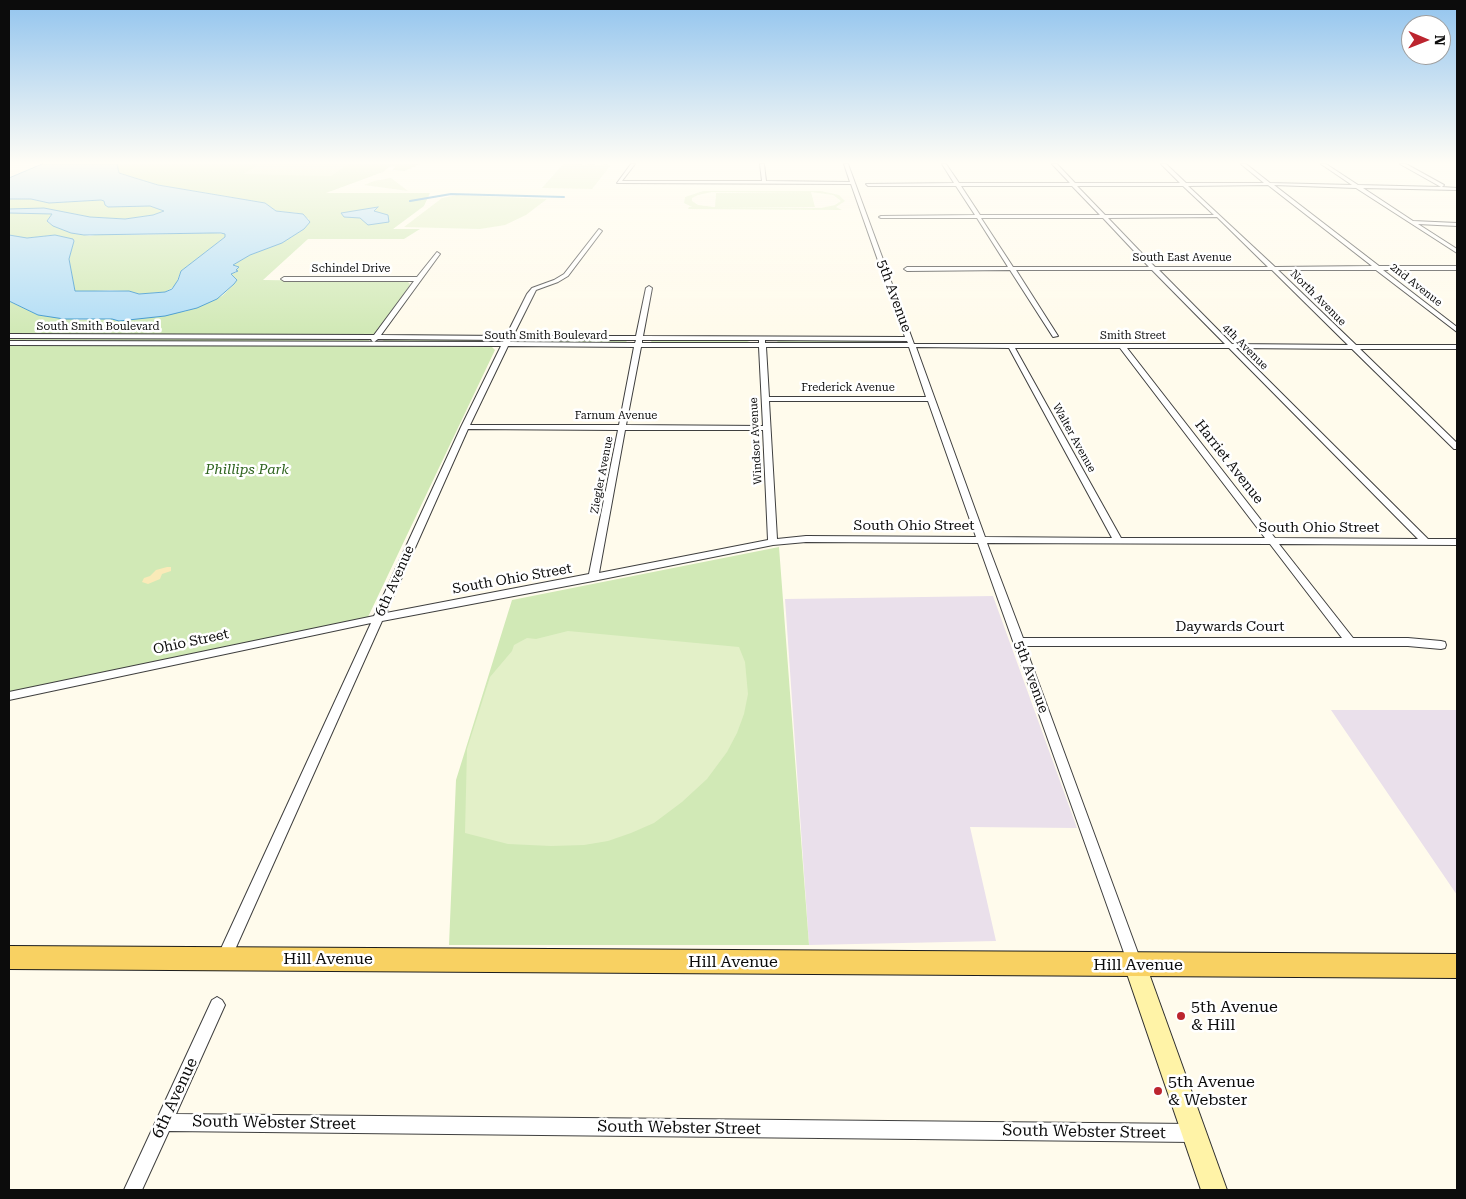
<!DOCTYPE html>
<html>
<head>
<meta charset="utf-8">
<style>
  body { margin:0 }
  #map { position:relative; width:1466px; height:1199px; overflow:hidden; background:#fffbec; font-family:"Roboto Serif",serif }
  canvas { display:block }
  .frame { position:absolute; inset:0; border:10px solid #0c0c0c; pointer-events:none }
  .north { position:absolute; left:1401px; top:15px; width:50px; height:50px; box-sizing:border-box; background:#fff; border:1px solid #9e9e9e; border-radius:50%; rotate:91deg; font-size:14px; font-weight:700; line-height:20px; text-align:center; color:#0c0c0c }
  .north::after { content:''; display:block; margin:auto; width:18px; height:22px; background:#bc252f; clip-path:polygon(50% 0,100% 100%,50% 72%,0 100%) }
</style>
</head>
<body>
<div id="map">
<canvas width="1466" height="1199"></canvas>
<div class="frame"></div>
<div class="north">N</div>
</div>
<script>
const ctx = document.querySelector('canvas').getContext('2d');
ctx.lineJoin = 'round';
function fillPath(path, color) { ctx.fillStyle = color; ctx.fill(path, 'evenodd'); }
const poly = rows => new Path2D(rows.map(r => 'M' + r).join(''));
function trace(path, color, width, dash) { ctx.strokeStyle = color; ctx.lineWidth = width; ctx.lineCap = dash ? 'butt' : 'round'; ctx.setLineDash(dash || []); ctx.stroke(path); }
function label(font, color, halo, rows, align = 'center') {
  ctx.font = font + ' "Roboto Serif",serif'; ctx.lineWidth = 5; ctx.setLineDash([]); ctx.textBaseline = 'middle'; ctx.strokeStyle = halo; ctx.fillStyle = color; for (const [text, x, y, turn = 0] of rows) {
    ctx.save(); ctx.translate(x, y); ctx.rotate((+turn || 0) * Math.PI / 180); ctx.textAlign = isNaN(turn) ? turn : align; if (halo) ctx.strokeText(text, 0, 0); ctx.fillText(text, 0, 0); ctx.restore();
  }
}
const industrial = poly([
  [993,596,1077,828,970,827,996,941,809,945,785,599],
  [1331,710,1457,710,1457,895]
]);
const green = poly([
  [117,164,420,164,405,171,392,170,395,167,390,166,383,172,326,193,430,193,424,206,393,229,420,229,404,239,308,239,263,280,408,282,410,284,409,287,365,346,492,347,495,350,368,617,364,619,9,692,9,301,38,315,78,320,112,319,119,321,187,311,222,296,232,286,236,279,230,273,236,273,233,265,250,255,282,243,304,229,309,219,297,213,276,211,265,203,158,185,119,173],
  [9,199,31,199,49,203,101,200,104,201,105,205,108,207,150,206,165,211,153,215,125,219,90,217,60,211,52,214,47,221,49,223,71,233,90,236,101,234,132,235,212,233,225,234,225,237,181,271,175,286,165,292,139,294,129,291,110,290,78,292,75,291,69,259,74,241,73,239,55,235,27,238,9,235],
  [386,339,492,339,494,341,489,342,382,341],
  [522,340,624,340,627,341,625,343,519,341],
  [652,340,747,341,750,342,654,343,651,342],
  [778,341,895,341,899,343,775,343],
  [779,547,809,945,449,945,456,780,512,600]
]);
const sand = poly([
  [167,567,171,567,171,571,162,574,160,579,148,584,142,582,144,578,150,576,156,570]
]);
const pitch = poly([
  [260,164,348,164,331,176,243,174],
  [563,164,576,164,611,165,592,189,542,188],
  [391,178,408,191,364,185,374,181],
  [703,191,821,191,839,195,845,201,836,207,842,210,688,209,689,207,692,207,684,203,685,197],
  [712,192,805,193,716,193,715,207,815,207,811,192,833,195,841,201,835,205,821,208,714,207,698,205,692,201,692,198,698,195],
  [457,195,547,199,526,215,505,225,480,229,404,227,442,198],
  [568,631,739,647,745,662,748,694,744,714,737,733,727,752,707,779,682,802,654,823,631,833,608,841,584,845,551,846,508,844,465,833,467,749,490,677,512,651,514,645,527,638,536,639]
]);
const water = poly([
  [42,164,117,164,119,173,135,178,158,185,265,203,276,211,303,214,310,222,304,229,282,243,250,255,233,265,239,267,236,270,238,271,231,274,237,280,234,284,217,299,197,308,165,316,119,321,112,319,64,319,38,315,9,301,9,235,27,238,55,235,73,239,74,241,69,259,75,291,129,291,139,294,165,292,172,289,178,280,181,271,225,237,225,234,221,233,212,233,84,235,71,233,53,226,47,221,52,214,9,213,9,209,44,208,90,217,125,219,153,215,164,211,150,206,108,207,105,205,104,201,101,200,49,203,31,199,9,199,9,178,42,164],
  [378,207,374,211,388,215,389,222,368,225,360,218,344,217,341,213,378,207]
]);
const stream = poly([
  [410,201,451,194,564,197]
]);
const street = poly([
  [631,164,635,164,622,181,762,181,760,164,764,164,766,181,850,182,844,164,848,164,914,344,1225,344,1152,270,1016,270,1058,336,1053,337,1010,270,907,271,904,269,907,267,1008,267,977,218,881,218,879,217,881,216,975,215,956,186,868,186,866,184,954,183,942,164,946,164,959,183,1070,183,1052,164,1057,164,1075,183,1180,183,1161,164,1166,164,1186,183,1264,183,1241,164,1246,164,1270,183,1352,185,1321,164,1326,164,1358,185,1441,187,1400,164,1406,164,1444,185,1442,187,1457,188,1457,190,1363,188,1413,221,1457,223,1457,226,1418,224,1457,249,1457,253,1356,188,1274,185,1379,266,1457,266,1457,270,1383,270,1457,327,1457,332,1376,270,1278,270,1356,345,1457,345,1457,349,1360,349,1457,443,1457,449,1454,449,1352,349,1236,348,1428,539,1457,539,1457,545,1279,544,1353,638,1408,638,1441,641,1445,642,1446,645,1445,648,1441,649,1408,646,1025,646,1142,964,1140,969,1135,971,1130,969,1128,964,978,543,806,542,773,545,593,581,382,621,229,963,224,965,219,963,217,958,219,953,371,623,9,700,9,692,374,616,461,427,501,346,9,345,9,341,503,342,504,340,378,339,374,342,372,341,371,339,9,338,9,334,374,335,414,281,284,281,281,279,284,277,417,277,437,252,440,254,381,335,506,336,527,294,532,288,554,280,564,274,599,229,602,231,568,276,558,282,536,290,513,336,636,336,646,288,649,286,652,288,643,336,905,337,851,184,617,183,631,164],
  [1268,185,1372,266,1275,267,1188,186,1268,185],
  [961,186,1072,186,1100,215,980,215,961,186],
  [1077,186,1183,186,1214,215,1105,215,1077,186],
  [1217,217,1268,267,1155,267,1108,218,1217,217],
  [981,218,1103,218,1149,267,1013,267,981,218],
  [1159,270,1272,270,1348,345,1232,344,1159,270],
  [511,340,636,340,635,343,510,342,511,340],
  [642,340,759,340,759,343,642,343,642,340],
  [765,340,907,341,908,343,765,343,765,340],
  [508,346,634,347,619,425,470,425,508,346],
  [641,347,759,347,763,426,626,425,641,347],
  [766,347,909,347,926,397,769,397,766,347],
  [916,347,1009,348,1112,538,985,537,916,347],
  [1015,348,1120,348,1265,538,1121,538,1015,348],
  [1127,348,1229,348,1418,539,1275,538,1127,348],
  [769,401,928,401,976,537,806,536,777,539,769,401],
  [468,429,618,430,589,574,386,613,468,429],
  [625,430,763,430,768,540,599,573,625,430],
  [987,543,1270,544,1342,638,1023,638,987,543],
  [217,997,222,1000,225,1005,176,1114,1193,1124,1199,1127,1202,1133,1199,1139,1193,1142,169,1131,142,1190,124,1190,212,1000,217,997]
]);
const secondary = poly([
  [1135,954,1143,957,1146,965,1227,1190,1201,1190,1124,965,1127,957,1135,954]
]);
const primary = poly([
  [9,946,1457,954,1457,978,9,969,9,946]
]);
const markers = [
  [1181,1016,5,"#bc252f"],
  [1158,1091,5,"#bc252f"]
];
const farStreetnames = [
  ["South East Avenue",1182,258],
  ["Schindel Drive",351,269],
  ["2nd Avenue",1416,285,38],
  ["North Avenue",1318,298,45],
  ["South Smith Boulevard",98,327],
  ["South Smith Boulevard",546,336],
  ["Smith Street",1133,336],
  ["4th Avenue",1245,347,45],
  ["Frederick Avenue",848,388],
  ["Farnum Avenue",616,416],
  ["Walter Avenue",1074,438,61],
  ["Windsor Avenue",756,441,-93],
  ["Ziegler Avenue",602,475,-79]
];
const streetNames = [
  ["5th Avenue",894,296,70],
  ["Harriet Avenue",1229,462,52],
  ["South Ohio Street",914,526],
  ["South Ohio Street",1319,528],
  ["South Ohio Street",512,579,-10],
  ["6th Avenue",395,581,-66],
  ["Daywards Court",1230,627],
  ["Ohio Street",191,642,-12],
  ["5th Avenue",1031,677,70]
];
const parkNames = [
  ["Phillips Park",247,470]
];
const nearStreetnames = [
  ["Hill Avenue",328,959],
  ["Hill Avenue",733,962],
  ["Hill Avenue",1138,965],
  ["6th Avenue",175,1098,-65],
  ["South Webster Street",274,1123,1],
  ["South Webster Street",679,1128,1],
  ["South Webster Street",1084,1132,1]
];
const nearPoinames = [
  ["5th Avenue",1191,1007],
  ["& Hill",1191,1025],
  ["5th Avenue",1168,1082],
  ["& Webster",1168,1100]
];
fillPath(industrial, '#eae0eb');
fillPath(green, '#d1e9b6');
fillPath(sand, '#faeab8');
fillPath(pitch, '#e3f0c8');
fillPath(water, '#b1ddf6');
trace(water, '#3894cd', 1);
trace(stream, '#3894cd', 2);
trace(street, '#3f3f3f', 2);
trace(secondary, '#2e2e2e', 2);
trace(primary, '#1d1d1d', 2);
fillPath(street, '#fff');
fillPath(secondary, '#fff3a7');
fillPath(primary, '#f8d162');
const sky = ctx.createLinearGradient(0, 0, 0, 332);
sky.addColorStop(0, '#92c4ee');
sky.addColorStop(0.49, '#fffdf6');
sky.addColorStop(1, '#fffdf600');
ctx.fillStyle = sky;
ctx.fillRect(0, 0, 1466, 332);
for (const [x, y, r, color] of markers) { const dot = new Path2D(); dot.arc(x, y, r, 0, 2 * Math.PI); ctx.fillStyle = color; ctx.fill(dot); trace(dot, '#fff', 2); }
label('11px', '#0c0c0c', '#fff', farStreetnames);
label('14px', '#0c0c0c', '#fff', streetNames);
label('italic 14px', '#2d631d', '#fff', parkNames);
label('16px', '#0c0c0c', '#fff', nearStreetnames);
label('16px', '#0c0c0c', '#fff', nearPoinames, 'left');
</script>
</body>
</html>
